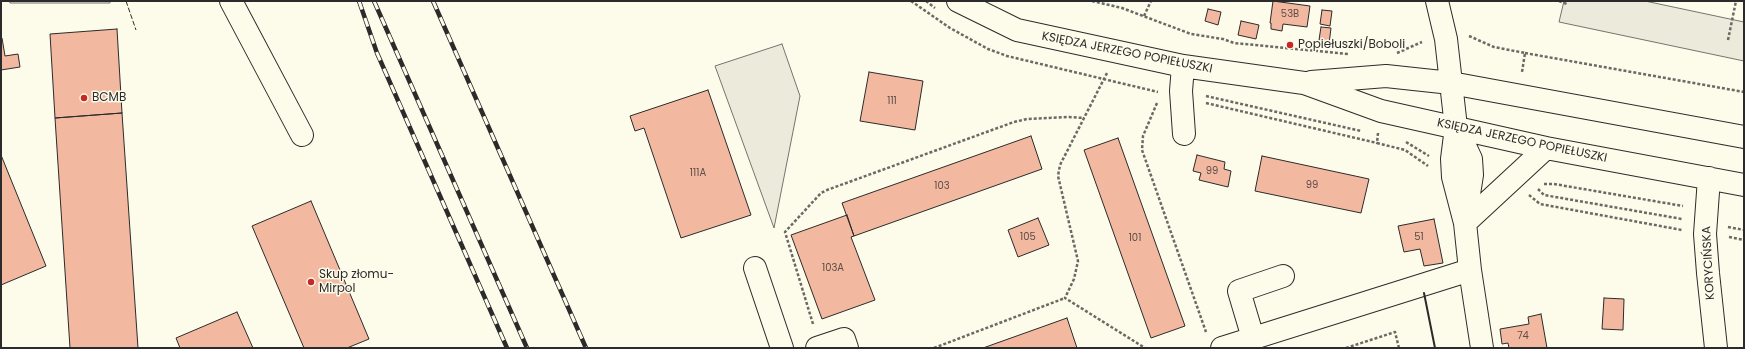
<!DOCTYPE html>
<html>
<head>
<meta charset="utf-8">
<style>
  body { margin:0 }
  #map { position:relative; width:1745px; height:349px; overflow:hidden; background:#fdfbea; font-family:Poppins,sans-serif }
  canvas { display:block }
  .frame { position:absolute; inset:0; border:2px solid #2b2b2b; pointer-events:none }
</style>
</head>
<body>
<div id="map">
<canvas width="1745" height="349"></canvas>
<div class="frame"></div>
</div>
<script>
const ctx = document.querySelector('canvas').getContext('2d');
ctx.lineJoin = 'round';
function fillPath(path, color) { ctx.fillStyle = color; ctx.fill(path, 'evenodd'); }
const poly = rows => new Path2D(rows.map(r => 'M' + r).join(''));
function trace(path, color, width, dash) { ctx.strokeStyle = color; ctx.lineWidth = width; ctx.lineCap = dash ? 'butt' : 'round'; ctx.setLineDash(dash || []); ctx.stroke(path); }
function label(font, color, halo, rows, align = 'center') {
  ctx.font = font + ' Poppins,sans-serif'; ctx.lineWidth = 3; ctx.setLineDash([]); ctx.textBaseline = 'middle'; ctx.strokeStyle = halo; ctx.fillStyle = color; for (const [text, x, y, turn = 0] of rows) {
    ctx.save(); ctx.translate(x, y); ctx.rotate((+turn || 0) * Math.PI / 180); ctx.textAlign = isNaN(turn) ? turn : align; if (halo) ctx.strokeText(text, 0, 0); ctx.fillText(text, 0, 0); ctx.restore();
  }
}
const parking = poly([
  [9,1,110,1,110,3,10,3,9,1],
  [1564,1,1645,1,1744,22,1744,61,1559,22,1564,1],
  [782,44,800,96,774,228,715,66,782,44]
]);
const building = poly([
  [1273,1,1310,6,1307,27,1283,24,1282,31,1271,29,1271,23,1270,23,1273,1],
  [1208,9,1221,12,1218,25,1205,21,1208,9],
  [1322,10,1332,11,1330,26,1320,24,1322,10],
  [1241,21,1259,25,1256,39,1238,35,1241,21],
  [1321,27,1331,28,1329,44,1322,43,1322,40,1319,40,1321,27],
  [117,29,122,113,55,118,50,34,117,29],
  [1,38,2,38,5,56,18,54,20,67,1,70,1,38],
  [869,72,923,81,915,130,860,121,869,72],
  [708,90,751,215,681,238,644,128,635,131,630,116,708,90],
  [122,113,138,348,70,348,55,118,122,113],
  [1031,136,1042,169,854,236,842,203,1031,136],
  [1118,138,1185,326,1151,338,1084,150,1118,138],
  [1,155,46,266,1,285,1,155],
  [1197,155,1225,162,1224,169,1231,171,1228,187,1199,180,1201,173,1193,171,1197,155],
  [1262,156,1369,179,1361,213,1255,191,1262,156],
  [311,201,369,339,347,348,304,348,252,226,311,201],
  [847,215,854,236,851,237,875,300,822,319,791,235,847,215],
  [1038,218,1049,245,1018,257,1008,230,1038,218],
  [1434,219,1443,263,1424,266,1420,249,1404,252,1398,226,1434,219],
  [1604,298,1624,299,1623,330,1602,329,1604,298],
  [237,312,253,348,180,348,176,338,237,312],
  [1541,314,1547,348,1509,348,1508,343,1502,344,1500,329,1529,324,1528,317,1541,314],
  [1067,318,1077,348,983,348,1067,318]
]);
const path = poly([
  [911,1,950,28,988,49,1007,56,1158,92],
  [926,1,935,8],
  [1092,1,1122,8,1191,34,1223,39,1234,43,1348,54],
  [1559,1,1567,4],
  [1144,16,1151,1],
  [1469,36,1494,47,1525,53,1522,72],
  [1728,40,1736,1],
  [1397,53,1422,42],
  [1525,53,1744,92],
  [1107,73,1060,165,1058,176,1078,261,1074,279,1065,298,1145,348],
  [1206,96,1361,131],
  [1157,103,1143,136,1142,150,1206,332],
  [1206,103,1377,143],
  [1378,133,1377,143,1405,150,1428,166],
  [1406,142,1429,156],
  [1544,184,1554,184,1683,206],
  [1538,189,1544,195,1682,219],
  [1529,195,1540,204,1682,230],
  [1728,227,1744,230],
  [1729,237,1744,240],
  [813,324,785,232,821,193,827,190,1014,122,1027,119,1069,117,1084,118],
  [934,348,1065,298],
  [1346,348,1395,332,1399,348]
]);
const minor = poly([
  [231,1,302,135],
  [958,1,1017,30,1183,66,1304,83,1381,111,1546,148,1744,185],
  [1437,1,1446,39,1456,127,1452,159,1453,177,1465,223,1470,270,1482,348],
  [1183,66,1181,91,1184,134],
  [1311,82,1386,76,1451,83,1744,137],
  [1456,127,1471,159,1472,175,1466,213],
  [1709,178,1705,234,1708,273,1716,348],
  [1465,223,1546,148],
  [755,268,782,348],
  [1253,338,1239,291,1283,276],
  [817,348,844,339,847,348],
  [1222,348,1470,270]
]);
const rail = poly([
  [359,1,377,53,507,348],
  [374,1,527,348],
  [433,1,586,348]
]);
const fence = poly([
  [126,1,136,30]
]);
const wall = poly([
  [1424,293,1435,348]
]);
const markers = [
  [1290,45,4,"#c62828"],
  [84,98,4,"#c62828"],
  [311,282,4,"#c62828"]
];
const numberNames = [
  ["53B",1290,14],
  ["111",892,101],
  ["99",1212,171],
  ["111A",698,173],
  ["99",1312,185],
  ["103",942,186],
  ["105",1028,237],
  ["51",1419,237],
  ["101",1135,238],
  ["103A",833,268],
  ["74",1523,336]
];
const poiNames = [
  ["Popiełuszki/Boboli",1298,45],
  ["BCMB",92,98],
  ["Skup złomu-",319,275],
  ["Mirpol",319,289]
];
const streetNames = [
  ["KSIĘDZA JERZEGO POPIEŁUSZKI",1127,53,11],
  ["KSIĘDZA JERZEGO POPIEŁUSZKI",1522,141,12],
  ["KORYCIŃSKA",1709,263,-93]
];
fillPath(parking, '#eceadb');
trace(parking, '#74746e', 1);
fillPath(building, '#f2b8a0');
trace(building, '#2b2b2b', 1);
trace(minor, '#2b2b2b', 24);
trace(path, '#6a6964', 2.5, [3, 2]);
trace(minor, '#fdfbea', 22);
trace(rail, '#2b2b2b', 4.5);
trace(rail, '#fdfbea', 3, [9]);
trace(fence, '#2b2b2b', 1, [5, 2]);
trace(wall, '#2b2b2b', 2);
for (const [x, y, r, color] of markers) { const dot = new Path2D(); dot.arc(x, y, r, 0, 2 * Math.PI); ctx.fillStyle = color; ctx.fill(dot); trace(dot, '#fdfbea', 1.5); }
label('10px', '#5d4e48', null, numberNames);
label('12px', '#2b2b2b', '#fdfbea', poiNames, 'left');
label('12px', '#2b2b2b', '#fdfbea', streetNames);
</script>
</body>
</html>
